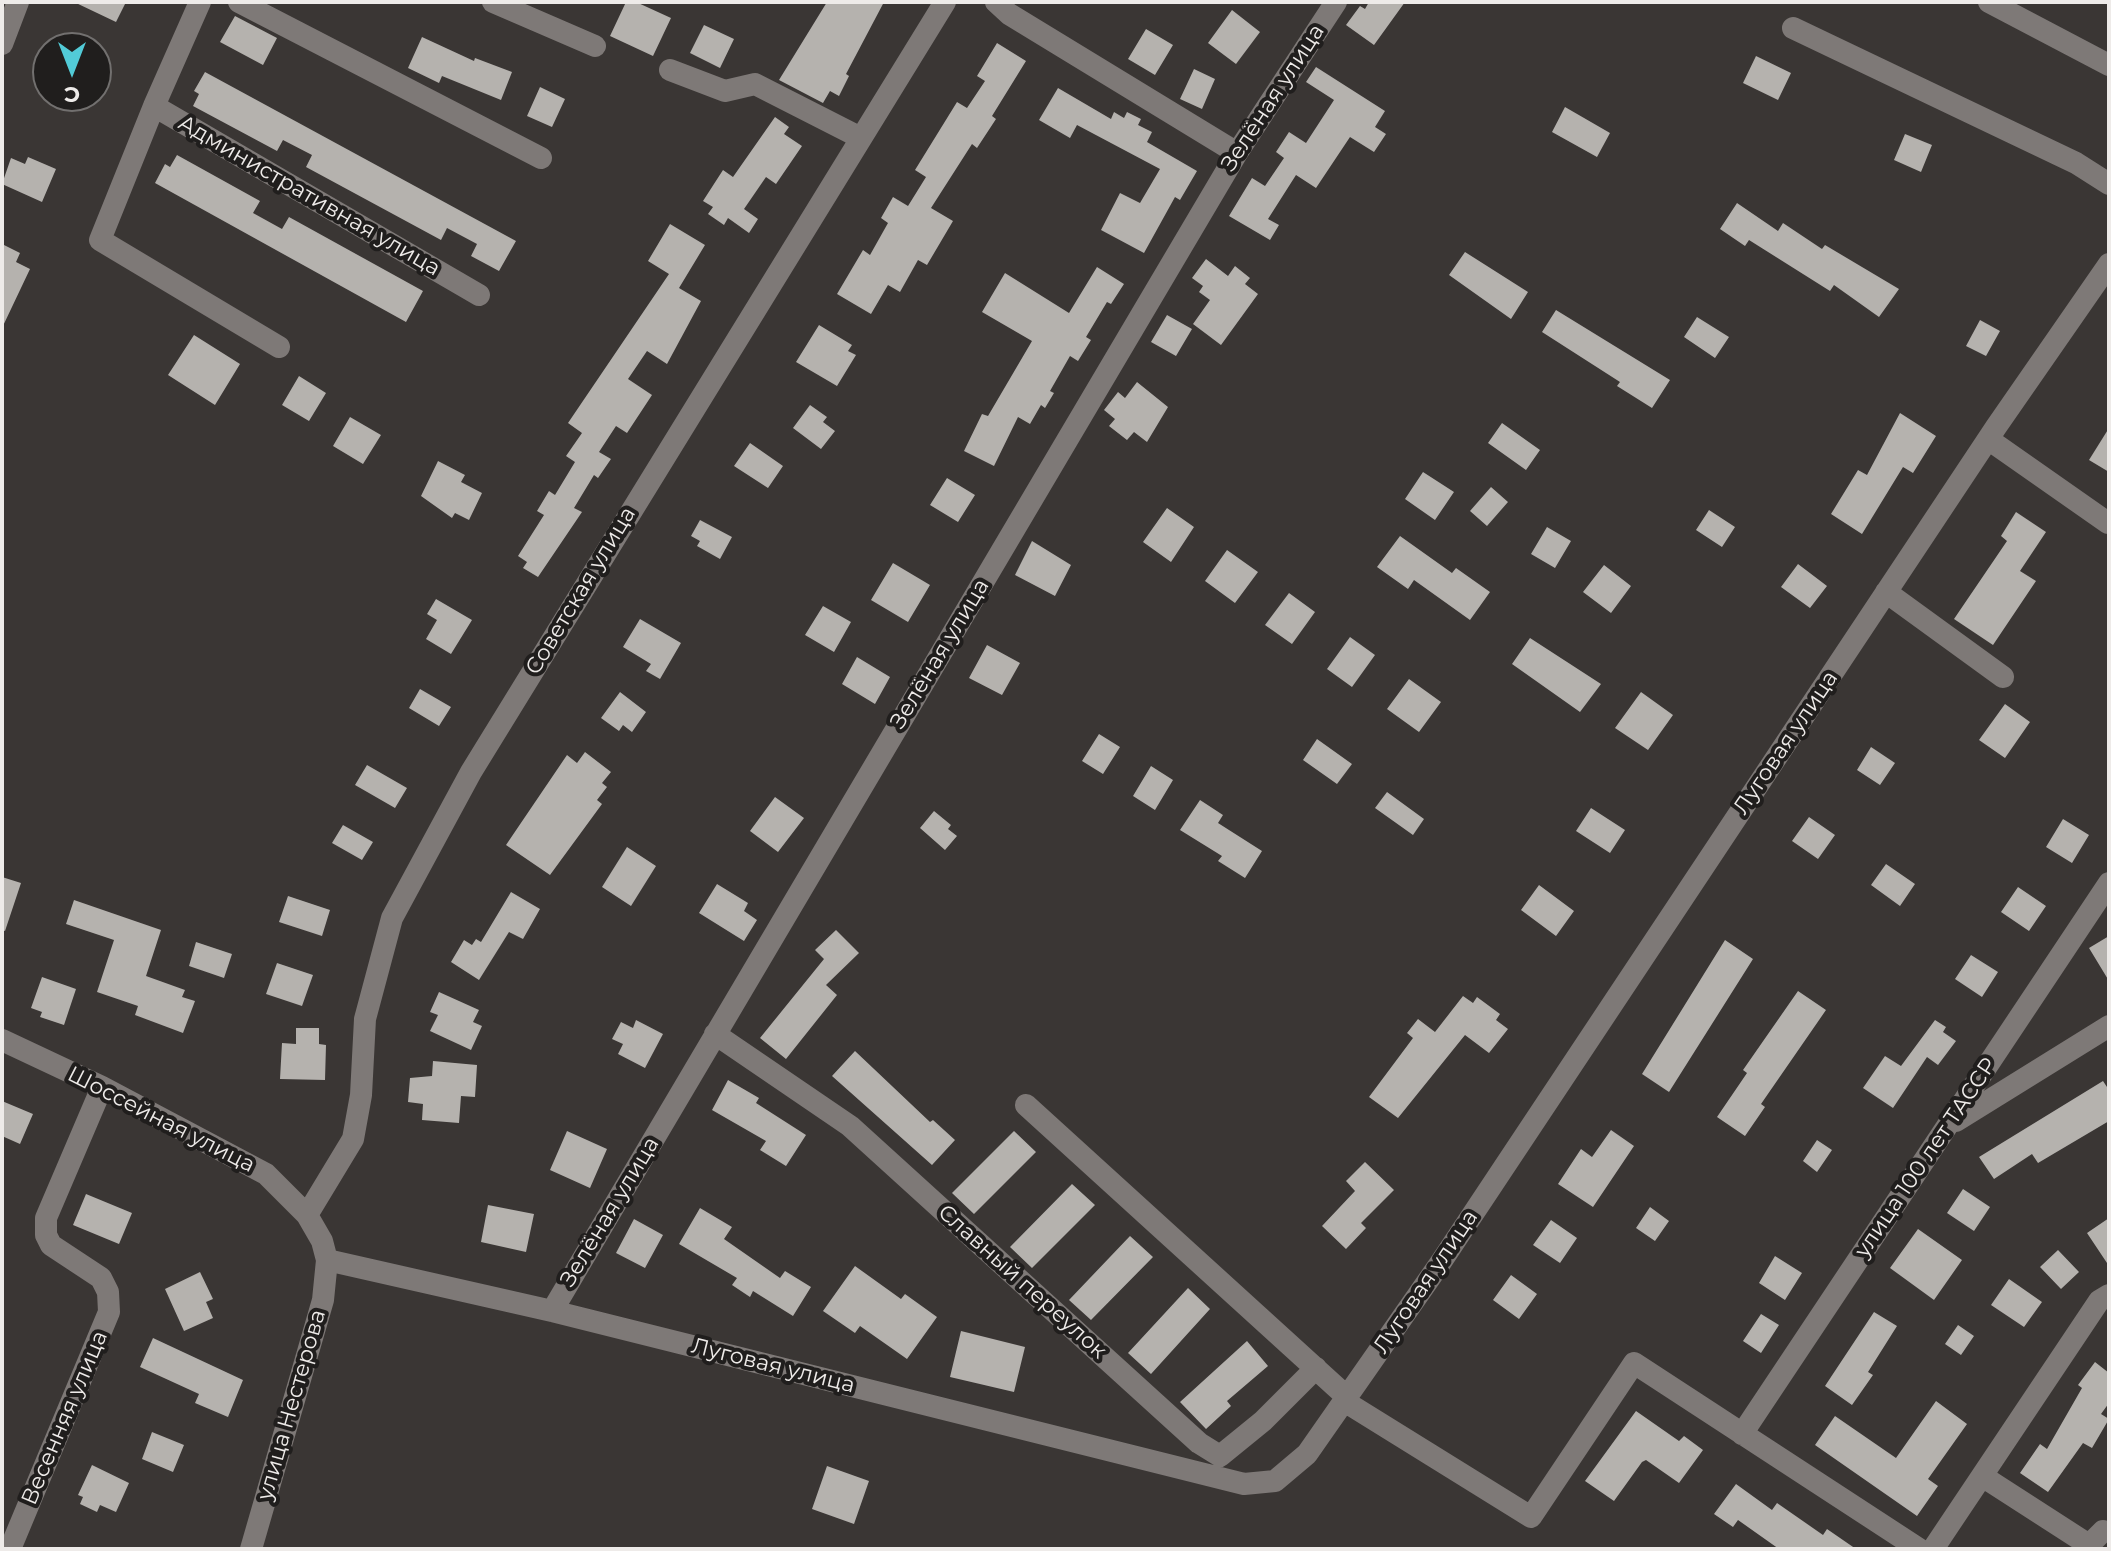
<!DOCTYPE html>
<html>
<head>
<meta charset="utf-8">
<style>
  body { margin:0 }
  #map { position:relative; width:2111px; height:1551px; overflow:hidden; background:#3a3634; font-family:Montserrat,sans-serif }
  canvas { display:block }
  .frame { position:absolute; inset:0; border:4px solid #eeebe9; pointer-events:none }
  .north { position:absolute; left:32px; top:32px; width:80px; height:80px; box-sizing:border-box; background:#201e1d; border:2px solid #72706f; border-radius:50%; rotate:180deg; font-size:22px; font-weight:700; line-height:32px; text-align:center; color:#eeebe9 }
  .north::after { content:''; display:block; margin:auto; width:28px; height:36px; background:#52cbd7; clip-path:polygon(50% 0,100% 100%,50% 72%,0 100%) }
</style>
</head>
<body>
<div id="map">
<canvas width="2111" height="1551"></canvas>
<div class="frame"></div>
<div class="north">С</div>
</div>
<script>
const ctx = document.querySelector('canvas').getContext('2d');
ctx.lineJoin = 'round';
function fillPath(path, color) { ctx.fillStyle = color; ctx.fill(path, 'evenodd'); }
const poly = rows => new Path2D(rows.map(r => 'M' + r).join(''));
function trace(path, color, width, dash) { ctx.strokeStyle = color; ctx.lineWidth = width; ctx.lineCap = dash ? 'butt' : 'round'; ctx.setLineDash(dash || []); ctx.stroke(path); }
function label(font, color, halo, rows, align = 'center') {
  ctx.font = font + ' Montserrat,sans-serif'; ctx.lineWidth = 8; ctx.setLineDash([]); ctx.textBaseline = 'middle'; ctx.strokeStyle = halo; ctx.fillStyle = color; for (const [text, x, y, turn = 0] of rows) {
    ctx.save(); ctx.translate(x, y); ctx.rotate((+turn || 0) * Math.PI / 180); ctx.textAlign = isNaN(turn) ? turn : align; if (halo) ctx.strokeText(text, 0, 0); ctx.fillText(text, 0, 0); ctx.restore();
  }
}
const building = poly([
  [74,2,126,2,116,22],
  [626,2,636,2,671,18,653,56,610,36],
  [827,2,884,2,846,74,849,76,839,96,830,91,823,103,779,80],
  [1369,2,1405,2,1374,45,1346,25,1360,6,1365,9],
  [1232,10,1260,32,1236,64,1208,43],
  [235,16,277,38,263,65,220,42],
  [704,25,734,39,720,68,690,53],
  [1146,29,1173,45,1155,75,1128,59],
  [422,37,474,61,475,58,512,72,501,100,442,76,439,83,408,68],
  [997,43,1026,61,992,116,996,119,977,148,972,144,931,208,953,221,927,265,918,260,900,292,888,285,871,314,837,294,863,250,870,255,888,223,881,218,893,197,908,206,926,177,915,170,957,102,967,108,985,81,977,76],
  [1756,56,1791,73,1778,100,1743,83],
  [1316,67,1385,111,1375,127,1386,134,1374,152,1350,137,1316,188,1296,175,1268,219,1279,225,1270,240,1229,216,1252,178,1265,186,1284,158,1276,152,1289,132,1306,143,1334,100,1306,82],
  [1194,69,1215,79,1202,109,1180,99],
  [205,72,516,241,499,271,471,256,477,244,447,228,441,240,306,167,312,155,283,140,277,151,193,106,199,94,194,91],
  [540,87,565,99,552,127,527,116],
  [1058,88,1111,119,1114,112,1124,118,1127,112,1141,119,1138,125,1152,132,1147,142,1197,171,1180,200,1175,197,1144,253,1101,230,1120,193,1140,203,1160,169,1077,125,1070,138,1039,120],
  [1565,107,1610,133,1597,157,1552,132],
  [775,117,789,127,784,134,802,146,776,184,766,177,744,209,758,219,749,233,728,218,724,225,708,214,713,207,703,201,723,170,733,177],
  [1905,134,1932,145,1921,172,1894,160],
  [177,155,260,201,253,213,282,229,289,217,423,291,406,322,155,183,165,164,170,167],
  [28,157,56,169,42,202,2,184,11,158,25,164],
  [1737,203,1778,231,1783,223,1822,249,1825,245,1899,289,1879,317,1834,285,1830,291,1749,240,1745,246,1720,229],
  [670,224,705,245,679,288,701,301,667,364,647,351,628,379,652,395,627,433,616,426,599,452,611,459,598,478,594,475,574,508,582,512,538,577,523,568,527,562,518,556,544,515,537,511,549,491,555,495,575,462,566,456,582,433,568,423,669,274,648,261],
  [2,244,20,253,16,262,30,269,2,328],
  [1465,252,1528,292,1511,319,1449,275],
  [1206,259,1228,276,1235,266,1250,278,1245,284,1258,294,1221,345,1193,324,1210,300,1199,292,1203,286,1192,278],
  [1097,267,1124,284,1111,304,1107,302,1086,337,1091,340,1078,361,1070,356,1050,391,1054,393,1045,408,1041,405,1030,424,1018,417,994,466,964,451,982,414,988,416,1032,341,982,312,1005,273,1069,313],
  [1556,310,1670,380,1652,408,1617,386,1620,382,1542,332],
  [1167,315,1192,329,1176,356,1151,342],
  [1697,317,1729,337,1715,358,1684,337],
  [1980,320,2000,331,1986,356,1966,346],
  [819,325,852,345,848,351,856,355,837,386,796,362],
  [194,335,240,364,215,405,168,375],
  [299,376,326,393,309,421,282,405],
  [1137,382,1168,407,1147,442,1134,432,1127,440,1109,426,1115,419,1104,410,1118,392,1125,398],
  [810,405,827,417,823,422,835,431,821,449,793,428],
  [1900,413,1936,436,1913,473,1903,467,1862,534,1831,514,1858,470,1867,475],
  [350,417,381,435,363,464,333,446],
  [1502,423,1540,450,1526,470,1488,443],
  [2109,428,2109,472,2089,460],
  [750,443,783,466,768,488,734,466],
  [438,461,465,475,461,482,482,493,469,520,455,513,452,518,421,496],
  [1423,472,1454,492,1435,520,1405,499],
  [947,478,975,495,958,522,930,505],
  [1491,487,1508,502,1487,526,1470,511],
  [1167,508,1194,527,1171,562,1143,542],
  [1709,510,1735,527,1722,547,1696,530],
  [2016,512,2046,532,2020,571,2036,581,1993,645,1954,619,2007,541,2001,536],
  [700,520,732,537,720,559,697,546,700,541,691,536],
  [1547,527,1571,541,1555,568,1531,554],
  [1400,536,1452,573,1456,568,1490,592,1470,620,1414,580,1408,589,1377,567],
  [1032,541,1071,565,1055,596,1015,575],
  [1227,550,1258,572,1235,603,1205,581],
  [893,563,930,585,908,622,871,600],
  [1798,564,1827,586,1810,608,1781,587],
  [1604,565,1631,586,1611,613,1583,592],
  [1289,593,1315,612,1292,644,1265,625],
  [436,599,472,620,451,654,426,639,437,620,427,614],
  [823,606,851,622,834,652,805,635],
  [640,619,681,643,660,679,646,671,651,664,623,647],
  [1350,637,1375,655,1352,687,1327,669],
  [1530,638,1601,684,1580,712,1512,664],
  [987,645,1020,663,1002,695,969,678],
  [857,657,890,677,875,704,842,684],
  [1409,679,1441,702,1419,732,1387,709],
  [420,689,451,707,439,726,409,708],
  [620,692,646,712,632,732,623,725,619,731,601,718],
  [1641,692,1673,715,1648,750,1615,728],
  [2005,704,2030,722,2005,758,1979,740],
  [1099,734,1120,747,1103,774,1082,761],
  [1317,739,1352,764,1337,784,1303,760],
  [1871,747,1895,763,1880,785,1857,770],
  [585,752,611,772,602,783,607,787,597,800,602,804,550,875,506,845,567,755,577,763],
  [367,765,407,788,395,808,355,785],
  [1151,766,1173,780,1155,810,1133,796],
  [1387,792,1424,819,1413,835,1375,808],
  [775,797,804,818,778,852,750,831],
  [1200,800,1223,815,1218,823,1262,851,1245,878,1218,861,1222,856,1180,830],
  [1591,808,1625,830,1610,853,1576,831],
  [934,811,951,825,948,829,957,836,945,850,920,828],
  [1809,817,1835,835,1818,859,1792,841],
  [2063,819,2089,835,2072,863,2046,847],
  [343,825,373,842,362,860,332,843],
  [627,847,656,866,631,906,602,887],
  [1886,864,1915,884,1900,906,1871,885],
  [2,877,21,883,5,931,2,930],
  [717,884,748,903,744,911,757,920,744,941,699,913],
  [1539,885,1574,911,1556,936,1521,910],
  [2018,887,2046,906,2029,931,2001,912],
  [511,892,540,909,523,939,509,932,479,980,451,962,464,940,472,945,476,939,481,942],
  [288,896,330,910,322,936,279,922],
  [74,900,161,930,146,976,185,990,182,997,195,1001,183,1033,135,1015,138,1006,97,992,114,940,66,924],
  [836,930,859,953,826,985,837,995,786,1059,760,1038,824,959,815,950],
  [2109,936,2109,981,2089,948],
  [1725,940,1753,959,1669,1092,1642,1074],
  [196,942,232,954,224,978,189,966],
  [1971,955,1998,972,1982,997,1955,979],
  [277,963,313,975,302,1006,266,994],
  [42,977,76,989,64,1025,40,1017,42,1012,31,1008],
  [1798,991,1826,1010,1761,1104,1765,1107,1745,1136,1717,1117,1747,1073,1743,1070],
  [439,992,479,1010,473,1022,482,1026,471,1050,430,1031,438,1015,430,1012],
  [1463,996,1473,1003,1477,997,1500,1014,1496,1020,1508,1029,1489,1053,1465,1035,1398,1118,1369,1097,1413,1038,1407,1033,1418,1019,1435,1032],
  [636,1020,663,1034,645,1068,618,1054,623,1044,612,1039,621,1022,633,1028],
  [1935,1020,1946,1027,1943,1032,1956,1041,1938,1065,1927,1057,1893,1108,1863,1088,1885,1056,1901,1066],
  [296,1028,319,1028,319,1044,326,1045,325,1080,280,1079,282,1043,296,1044],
  [855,1051,930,1122,933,1120,955,1140,932,1165,832,1076],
  [433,1061,477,1065,475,1097,461,1096,459,1123,422,1120,423,1104,408,1102,410,1078,432,1076],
  [728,1080,759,1098,756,1103,806,1135,786,1166,760,1150,766,1141,712,1110],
  [2103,1081,2109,1090,2109,1121,2038,1163,2032,1154,1994,1179,1979,1157],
  [2,1101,33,1114,20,1144,2,1136],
  [1611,1130,1634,1146,1593,1207,1558,1184,1581,1149,1592,1157],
  [567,1131,607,1149,590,1188,550,1170],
  [1014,1131,1036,1152,974,1214,952,1193],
  [1817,1140,1832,1150,1817,1172,1803,1161],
  [1365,1162,1394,1190,1361,1223,1366,1228,1346,1249,1322,1226,1355,1191,1346,1181],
  [1072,1184,1095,1205,1032,1268,1010,1247],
  [1963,1189,1990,1207,1974,1231,1947,1213],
  [86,1194,132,1213,119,1244,73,1225],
  [488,1205,534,1214,526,1252,481,1242],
  [1650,1207,1669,1221,1655,1241,1636,1228],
  [700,1208,732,1227,724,1239,780,1278,785,1271,811,1287,793,1316,753,1291,750,1297,732,1285,737,1278,679,1244],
  [2109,1218,2109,1266,2087,1233],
  [634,1219,663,1235,645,1268,616,1253],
  [1551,1220,1577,1238,1560,1263,1533,1245],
  [1918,1229,1962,1260,1934,1300,1890,1268],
  [1130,1236,1153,1257,1091,1320,1069,1300],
  [2058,1250,2079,1272,2061,1289,2040,1267],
  [1775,1256,1802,1273,1785,1300,1759,1283],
  [855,1266,901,1299,905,1294,937,1317,907,1359,860,1326,855,1333,823,1311],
  [200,1272,213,1299,206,1302,213,1318,184,1331,165,1289],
  [1511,1275,1537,1294,1519,1319,1493,1300],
  [2009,1279,2042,1302,2024,1327,1991,1305],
  [1188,1288,1210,1309,1151,1374,1128,1353],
  [1874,1312,1897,1326,1868,1372,1873,1375,1852,1405,1825,1386],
  [1761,1314,1779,1325,1761,1353,1743,1341],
  [1958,1325,1974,1336,1961,1355,1945,1344],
  [961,1331,1025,1347,1014,1392,950,1377],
  [153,1338,243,1380,228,1417,195,1403,199,1394,140,1367],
  [1247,1341,1268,1366,1227,1401,1231,1406,1206,1429,1180,1402],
  [2095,1362,2109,1373,2109,1403,2101,1414,2109,1419,2092,1448,2083,1443,2048,1492,2020,1473,2040,1444,2047,1449,2082,1388,2078,1385],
  [1936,1401,1967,1424,1928,1479,1938,1486,1917,1516,1815,1445,1835,1416,1896,1458],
  [1636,1411,1679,1441,1684,1436,1703,1450,1679,1483,1646,1460,1642,1462,1614,1501,1585,1481],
  [152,1432,184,1445,173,1472,142,1459],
  [92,1465,129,1483,116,1512,100,1505,97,1512,80,1504,83,1497,78,1495],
  [827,1466,869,1481,854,1524,812,1509],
  [1736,1484,1772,1510,1777,1503,1823,1535,1827,1529,1856,1549,1779,1549,1738,1520,1733,1527,1714,1514]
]);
const minor = poly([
  [200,2,154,106,479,295],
  [239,2,541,158],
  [493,2,595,46],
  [996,2,1009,14,1237,153],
  [1989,2,2109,65],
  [1793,28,2076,163,2109,184],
  [2,44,18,2],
  [670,70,725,91,755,84,861,138],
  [154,106,100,240,279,347],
  [1988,439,2108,523],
  [1886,592,2003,677],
  [715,1034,850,1126,1199,1443,1220,1456,1263,1421,1316,1368],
  [2,1040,102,1087,266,1174,307,1215,322,1241,327,1260,323,1300,251,1549],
  [1026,1105,1347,1397],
  [1956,1121,2109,1026],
  [307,1215,353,1139,361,1095,365,1019,392,918,471,772,945,2],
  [327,1260,552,1311,1244,1484,1275,1481,1307,1454,1441,1262,1996,427,2109,264],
  [552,1311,1237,153,1336,2],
  [1344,1401,1531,1517,1634,1363,1919,1549],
  [1742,1434,2109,883],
  [1982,1476,2089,1545,2103,1531],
  [10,1549,109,1312,108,1292,101,1278,51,1245,46,1235,46,1218,102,1087],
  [1933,1549,2099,1301,2109,1295]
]);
const streetNames = [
  ["Зелёная улица",1273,98,-57],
  ["Административная улица",309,196,30],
  ["Советская улица",581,591,-59],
  ["Зелёная улица",940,654,-59],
  ["Луговая улица",1786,743,-56],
  ["Шоссейная улица",161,1120,27],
  ["улица 100 лет ТАССР",1926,1158,-56],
  ["Зелёная улица",610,1212,-59],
  ["Славный переулок",1022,1282,42],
  ["Луговая улица",1426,1282,-56],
  ["Луговая улица",773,1366,14],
  ["улица Нестерова",292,1405,-74],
  ["Весенняя улица",65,1418,-67]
];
fillPath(building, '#b5b2ae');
trace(minor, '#7e7977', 22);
label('22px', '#eeebe9', '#201e1d', streetNames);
</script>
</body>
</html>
